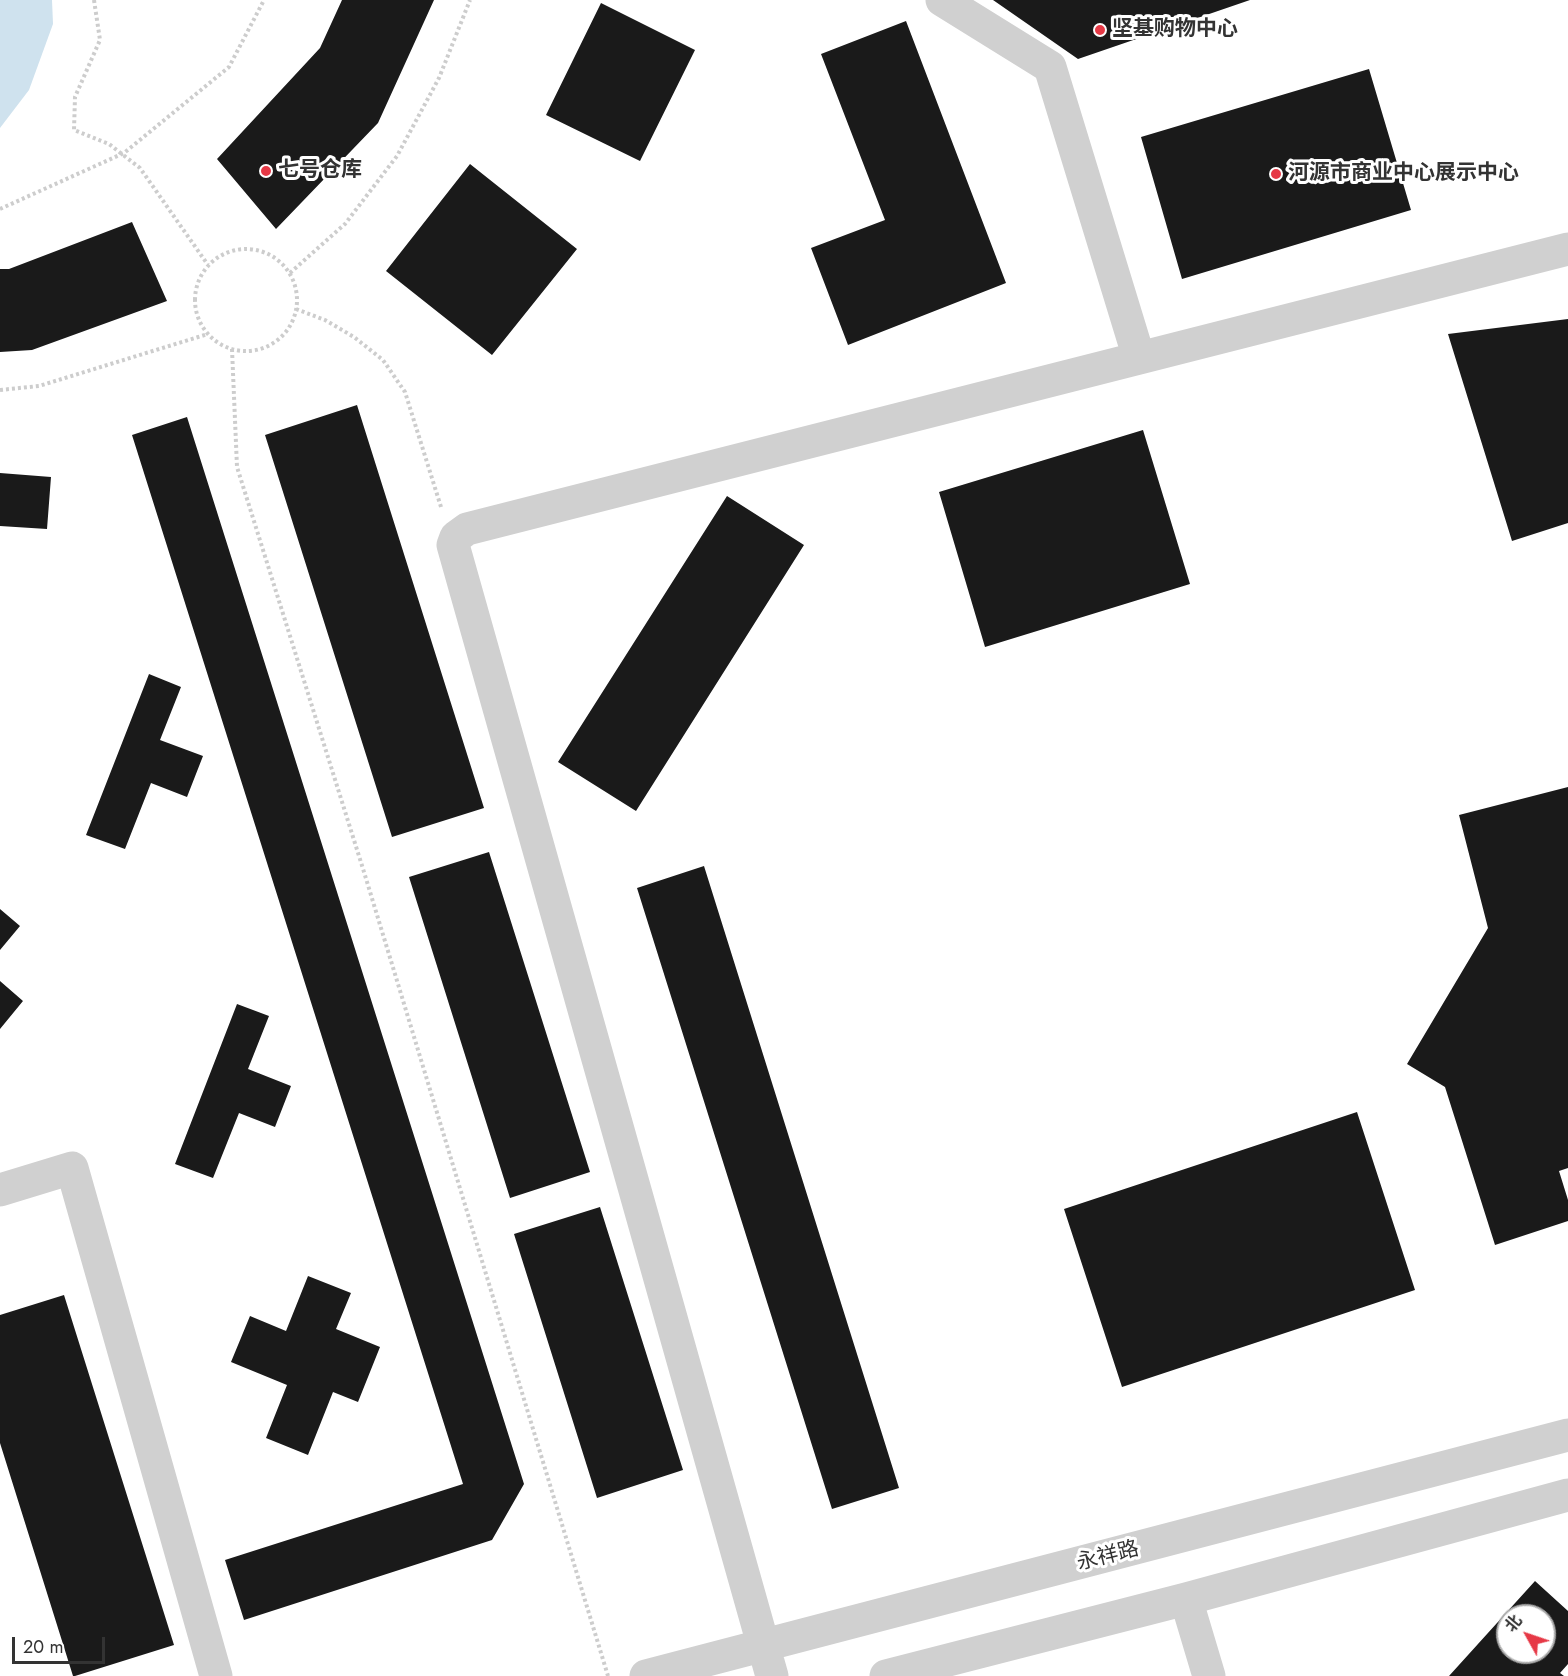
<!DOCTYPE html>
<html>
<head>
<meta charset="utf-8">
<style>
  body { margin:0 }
  #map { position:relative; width:1568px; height:1676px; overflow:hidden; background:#fff; font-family:Jost,"Noto Sans SC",sans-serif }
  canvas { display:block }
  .north { position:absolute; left:1496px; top:1604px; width:60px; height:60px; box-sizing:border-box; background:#fff; border:2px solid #adadad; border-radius:50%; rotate:310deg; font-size:16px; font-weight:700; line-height:24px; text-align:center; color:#333 }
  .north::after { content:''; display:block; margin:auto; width:21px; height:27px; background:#e63946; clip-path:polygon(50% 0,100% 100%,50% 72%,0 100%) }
  .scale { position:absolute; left:12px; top:1637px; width:93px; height:27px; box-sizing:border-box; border:3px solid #333; border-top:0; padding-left:8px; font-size:18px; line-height:21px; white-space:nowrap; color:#333; -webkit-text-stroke:4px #fff; paint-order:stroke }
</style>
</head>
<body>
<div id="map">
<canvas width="1568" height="1676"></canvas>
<div class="north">北</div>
<div class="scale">20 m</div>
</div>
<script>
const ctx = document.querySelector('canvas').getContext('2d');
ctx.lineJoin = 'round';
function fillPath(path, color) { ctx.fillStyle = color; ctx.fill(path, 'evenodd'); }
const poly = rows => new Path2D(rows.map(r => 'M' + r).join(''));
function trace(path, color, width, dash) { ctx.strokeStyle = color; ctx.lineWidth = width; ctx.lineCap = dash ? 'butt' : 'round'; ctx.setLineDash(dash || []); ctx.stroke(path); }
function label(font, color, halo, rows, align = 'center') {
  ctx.font = font + ' Jost,"Noto Sans SC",sans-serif'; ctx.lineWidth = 6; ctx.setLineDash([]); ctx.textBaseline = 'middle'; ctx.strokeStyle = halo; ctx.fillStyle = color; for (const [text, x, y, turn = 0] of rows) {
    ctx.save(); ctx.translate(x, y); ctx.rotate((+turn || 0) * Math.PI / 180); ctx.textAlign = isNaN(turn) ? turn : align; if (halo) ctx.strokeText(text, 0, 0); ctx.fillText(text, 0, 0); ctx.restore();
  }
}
const water = poly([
  [0,0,52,0,53,24,29,90,0,128]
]);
const building = poly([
  [342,0,434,0,378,123,276,229,217,159,320,48],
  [993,0,1250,0,1078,59],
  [601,3,695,50,640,161,546,115],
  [906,21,1006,283,848,345,811,248,885,220,821,54],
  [1369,69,1411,210,1182,279,1141,137],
  [470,164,577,249,492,355,386,271],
  [132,222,167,301,32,350,0,352,0,269,9,269],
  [1568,319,1568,523,1512,541,1448,334],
  [357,405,484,808,392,837,265,435],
  [187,417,524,1484,492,1540,244,1620,225,1560,463,1484,132,435],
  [1143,430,1190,584,985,647,939,492],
  [0,473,51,477,47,529,0,526],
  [727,496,804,545,636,811,558,762],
  [149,674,181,687,160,740,203,756,187,797,151,783,125,849,86,835],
  [1568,787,1568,1168,1559,1171,1568,1200,1568,1221,1495,1245,1445,1087,1407,1064,1488,928,1459,815],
  [489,852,590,1172,510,1198,409,877],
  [704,866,899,1488,832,1509,637,888],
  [0,909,20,926,0,950],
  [0,981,23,1001,0,1029],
  [237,1004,269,1016,248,1069,291,1086,275,1127,239,1113,213,1178,175,1164],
  [1357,1112,1415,1290,1122,1387,1064,1209],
  [600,1207,683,1470,597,1498,514,1234],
  [308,1276,351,1293,336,1329,380,1347,358,1402,333,1392,308,1455,266,1438,287,1385,231,1362,250,1316,286,1331],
  [64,1295,174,1645,75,1676,73,1676,0,1443,0,1315],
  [1535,1581,1568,1611,1568,1664,1560,1673,1564,1676,1449,1676],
  [1508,1616,1544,1616,1544,1652,1508,1652]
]);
const path = poly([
  [94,0,100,40,75,97,74,130,109,144,140,168,208,265],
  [0,209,124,153,229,67,264,0],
  '195 300a51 51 0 1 1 102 0a51 51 0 1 1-102 0Z',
  [290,273,345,224,397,156,439,78,470,0],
  [296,309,325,320,354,337,383,360,405,392,441,507],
  [232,349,237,467,364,872,608,1676],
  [0,390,39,386,208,334]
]);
const minor = poly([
  [942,0,1050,67,1139,358],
  [0,1190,72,1168,216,1676],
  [1186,1599,1209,1676],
  [646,1676,1568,1435],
  [772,1676,453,545,456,537,467,529,1568,249],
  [886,1676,1186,1599,1568,1495]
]);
const markers = [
  [1100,30,6,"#e63946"],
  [266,171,6,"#e63946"],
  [1276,174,6,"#e63946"]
];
const poiNames = [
  ["坚基购物中心",1112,30],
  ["七号仓库",278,171],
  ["河源市商业中心展示中心",1288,174]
];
const streetNames = [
  ["永祥路",1108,1557,-14]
];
fillPath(water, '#cfe2ee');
fillPath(building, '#1a1a1a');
trace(path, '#cdcdcd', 4, [3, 3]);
trace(minor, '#d0d0d0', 33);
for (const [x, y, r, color] of markers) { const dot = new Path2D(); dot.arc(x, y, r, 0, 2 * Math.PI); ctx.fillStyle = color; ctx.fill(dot); trace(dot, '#fff', 2); }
label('bold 21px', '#333', '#fff', poiNames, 'left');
label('21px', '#333', '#fff', streetNames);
</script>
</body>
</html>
